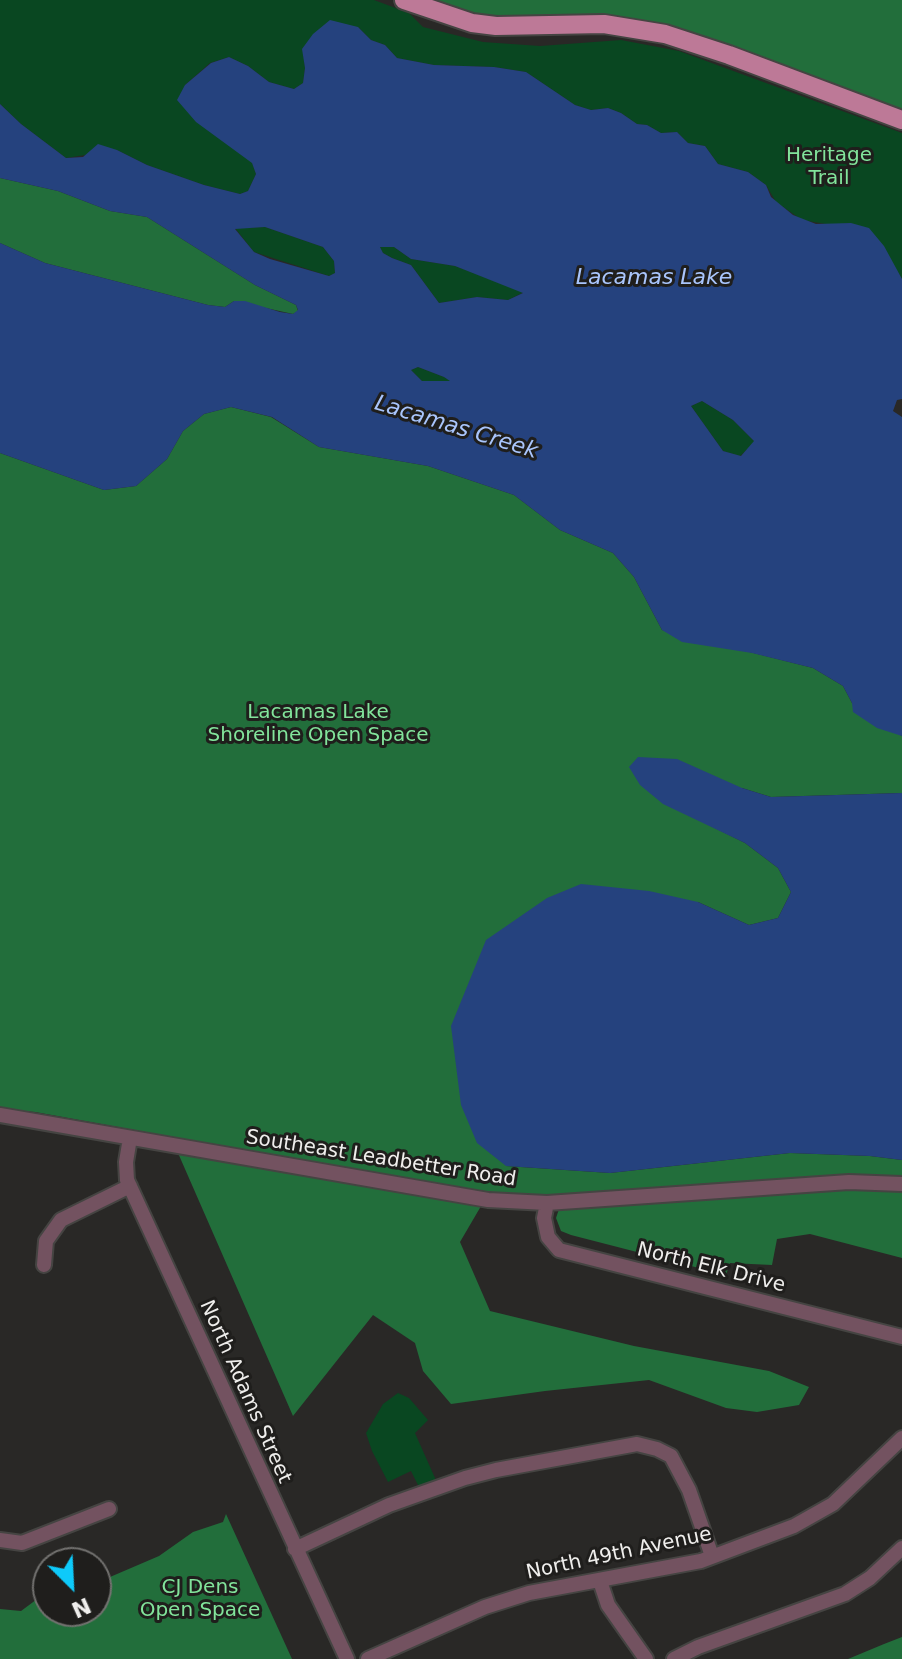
<!DOCTYPE html>
<html>
<head>
<meta charset="utf-8">
<style>
  body { margin:0 }
  #map { position:relative; width:902px; height:1659px; overflow:hidden; background:#292826; font-family:"DejaVu Sans",sans-serif }
  canvas { display:block }
  .north { position:absolute; left:32px; top:1547px; width:80px; height:80px; box-sizing:border-box; background:#1f1e1c; border:2px solid #72716f; border-radius:50%; rotate:156deg; font-size:22px; font-weight:700; line-height:32px; text-align:center; color:#efeeec }
  .north::after { content:''; display:block; margin:auto; width:28px; height:36px; background:#0ecafa; clip-path:polygon(50% 0,100% 100%,50% 72%,0 100%) }
</style>
</head>
<body>
<div id="map">
<canvas width="902" height="1659"></canvas>
<div class="north">N</div>
</div>
<script>
const ctx = document.querySelector('canvas').getContext('2d');
ctx.lineJoin = 'round';
function fillPath(path, color) { ctx.fillStyle = color; ctx.fill(path, 'evenodd'); }
const poly = rows => new Path2D(rows.map(r => 'M' + r).join(''));
function trace(path, color, width, dash) { ctx.strokeStyle = color; ctx.lineWidth = width; ctx.lineCap = dash ? 'butt' : 'round'; ctx.setLineDash(dash || []); ctx.stroke(path); }
function label(font, color, halo, rows, align = 'center') {
  ctx.font = font + ' "DejaVu Sans",sans-serif'; ctx.lineWidth = 6; ctx.setLineDash([]); ctx.textBaseline = 'middle'; ctx.strokeStyle = halo; ctx.fillStyle = color; for (const [text, x, y, turn = 0] of rows) {
    ctx.save(); ctx.translate(x, y); ctx.rotate((+turn || 0) * Math.PI / 180); ctx.textAlign = isNaN(turn) ? turn : align; if (halo) ctx.strokeText(text, 0, 0); ctx.fillText(text, 0, 0); ctx.restore();
  }
}
const green = poly([
  [0,0,374,0,409,13,423,27,483,42,540,46,621,40,679,51,902,133,902,279,895,268,851,223,832,225,802,220,776,202,766,185,748,172,718,164,705,146,688,143,677,132,661,133,647,125,637,124,621,113,608,108,591,110,575,105,526,72,494,67,434,65,397,58,385,45,371,40,358,27,303,49,305,68,303,83,294,89,269,82,248,66,229,57,210,63,185,85,233,148,252,162,256,174,248,191,240,194,204,185,147,165,117,150,66,158,21,124,0,104],
  [265,227,323,247,334,261,335,273,329,276,254,252,235,228],
  [380,247,394,247,411,259,455,266,524,292,508,300,477,297,439,303,411,265,392,258,383,253],
  [418,367,444,377,451,381,423,382,411,370],
  [702,401,733,420,755,442,740,456,723,451,691,406],
  [398,1393,409,1398,428,1420,415,1433,439,1487,422,1493,411,1471,388,1482,372,1451,366,1433,383,1404]
]);
const forest = poly([
  [421,0,902,0,902,112,728,47,476,19],
  [0,178,58,191,110,211,147,217,255,285,296,305,298,311,293,314,234,301,225,307,208,305,45,263,0,243],
  [231,407,271,417,319,447,428,466,514,495,560,530,613,553,634,577,662,630,813,668,843,686,852,703,902,736,902,793,771,797,742,788,705,823,745,843,778,868,791,892,778,918,749,925,698,902,506,1166,610,1173,790,1153,870,1156,902,1160,902,1177,846,1175,605,1194,522,1195,403,1183,376,1174,35,1112,0,1109,0,453,104,490,136,486,167,459,183,431,204,414],
  [178,1153,484,1201,460,1242,490,1311,634,1346,769,1371,809,1387,799,1405,757,1412,726,1408,649,1380,545,1391,451,1404,423,1371,415,1343,373,1315,293,1416],
  [787,1189,902,1191,902,1258,810,1234,777,1239,772,1265,730,1263,726,1275,571,1235,561,1231,556,1218,560,1206],
  [226,1514,292,1659,0,1659,0,1609,21,1611,48,1591,48,1611,96,1611,96,1583,159,1556,193,1532,223,1522],
  [902,1637,902,1659,848,1659,884,1644]
]);
const water = poly([
  [330,20,358,27,371,40,385,45,397,58,434,65,494,67,526,72,575,105,591,110,608,108,621,113,637,124,647,125,661,133,677,132,688,143,705,146,718,164,748,172,766,185,771,197,793,215,816,224,851,223,869,228,884,246,902,279,902,399,897,400,893,411,902,417,902,736,877,728,853,712,852,703,843,686,813,668,752,653,682,642,662,630,634,577,613,553,560,530,514,495,428,466,319,447,272,417,231,407,204,414,183,431,167,459,136,486,104,490,0,453,0,243,45,263,208,305,225,307,234,301,245,301,280,312,293,314,298,310,296,305,255,285,147,217,110,211,58,191,0,178,0,104,21,124,66,158,83,157,98,144,117,150,147,165,204,185,240,194,248,191,256,174,252,163,196,122,177,100,185,85,211,63,229,57,248,66,269,82,294,89,303,83,305,68,302,49,313,34],
  [265,227,323,247,334,261,335,273,329,276,270,259,254,252,235,229],
  [380,247,394,247,411,259,455,266,523,293,508,300,477,297,439,303,411,265,392,258,383,253],
  [418,367,444,377,450,381,422,381,411,370],
  [702,401,733,420,754,441,741,456,723,451,691,406],
  [638,757,677,759,742,788,771,797,902,793,902,1160,870,1156,790,1153,610,1173,506,1166,477,1143,461,1105,451,1026,486,940,547,898,581,884,649,891,698,902,749,925,778,918,791,892,778,868,745,843,663,804,640,785,629,767]
]);
const minor = poly([
  [0,1115,488,1200,547,1203,849,1182,902,1184],
  [130,1138,126,1162,127,1180,347,1659],
  [547,1203,544,1218,548,1237,559,1250,902,1337],
  [44,1265,46,1241,61,1220,130,1186],
  [0,1540,22,1543,109,1509],
  [295,1549,389,1505,465,1478,496,1470,637,1444,657,1449,671,1456,689,1490,712,1556],
  [600,1581,608,1605,646,1659],
  [368,1659,485,1607,529,1593,701,1561,794,1526,833,1504,902,1438],
  [674,1659,698,1647,845,1594,870,1578,902,1548]
]);
const major = poly([
  [404,0,472,23,496,26,604,24,665,34,729,55,902,120]
]);
const parkNames = [
  ["Heritage",829,156],
  ["Trail",829,179],
  ["Lacamas Lake",318,713],
  ["Shoreline Open Space",318,736],
  ["CJ Dens",200,1588],
  ["Open Space",200,1611]
];
const streetNames = [
  ["Southeast Leadbetter Road",381,1159,9],
  ["North Elk Drive",711,1268,14],
  ["North Adams Street",245,1392,66],
  ["North 49th Avenue",619,1554,-12]
];
const waterNames = [
  ["Lacamas Lake",654,278],
  ["Lacamas Creek",456,428,17]
];
fillPath(green, '#094721');
fillPath(forest, '#226e3b');
fillPath(water, '#25427e');
trace(minor, '#454442', 18);
trace(major, '#454442', 22);
trace(minor, '#735260', 14);
trace(major, '#bd7997', 18);
label('20px', '#82e49b', '#1f1e1c', parkNames);
label('20px', '#efeeec', '#1f1e1c', streetNames);
label('italic 22px', '#a9c5fc', '#1f1e1c', waterNames);
</script>
</body>
</html>
